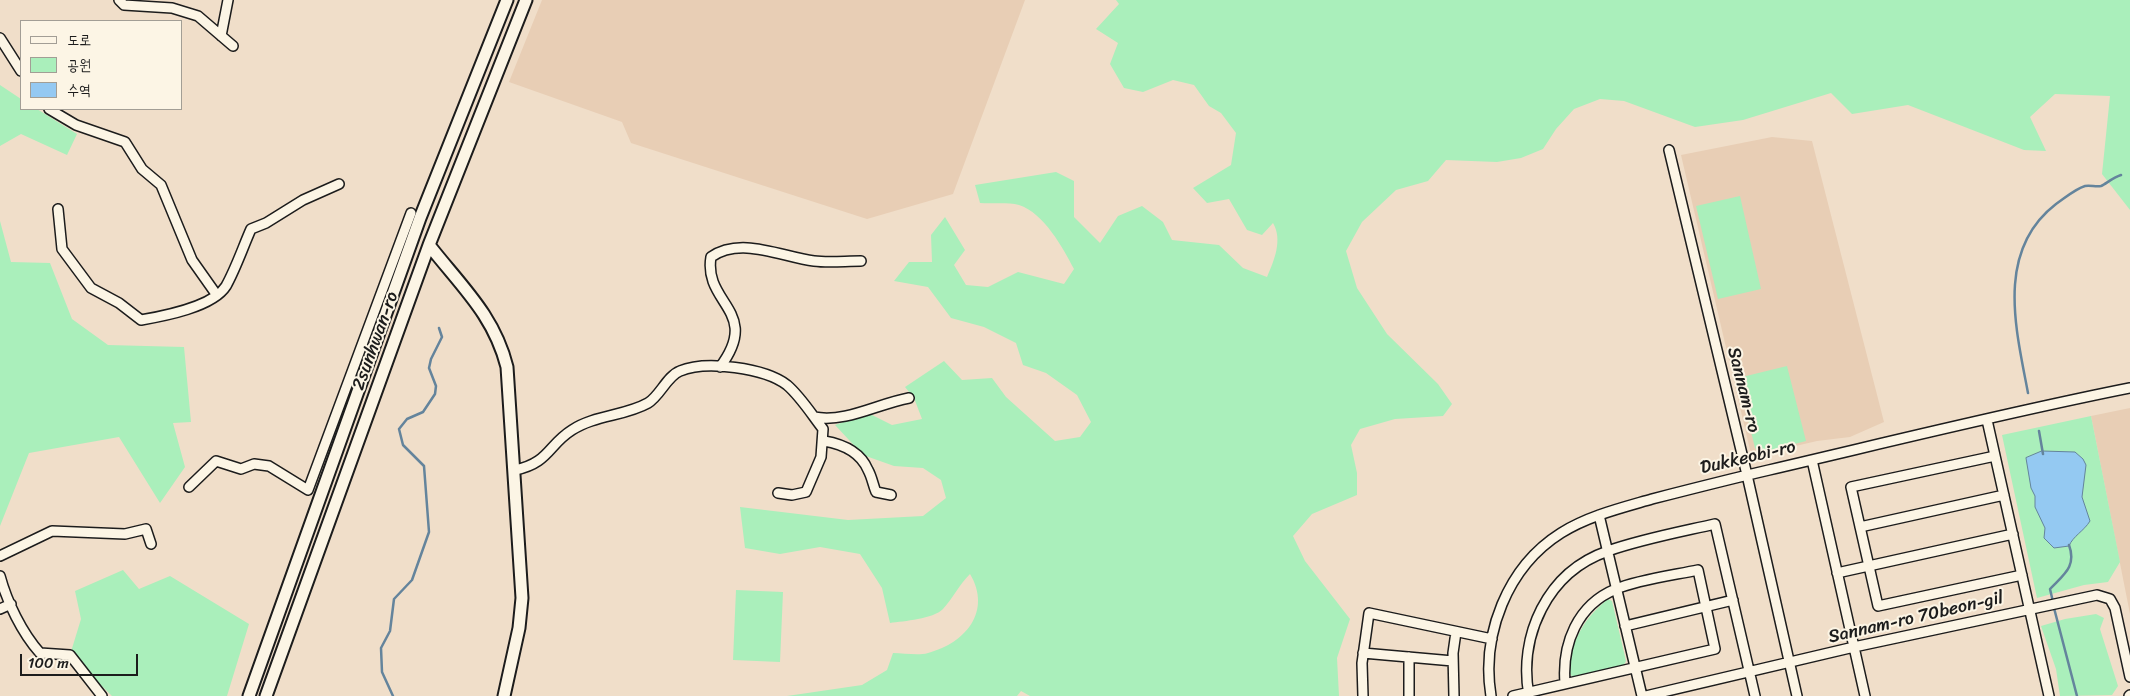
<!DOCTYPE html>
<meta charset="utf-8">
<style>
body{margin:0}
#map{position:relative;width:2130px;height:696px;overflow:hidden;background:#f0dec9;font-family:Sriracha,"Poor Story",sans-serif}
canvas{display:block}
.legend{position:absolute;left:20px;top:20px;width:162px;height:90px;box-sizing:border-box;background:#fcf5e5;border:1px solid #a29e95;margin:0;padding:6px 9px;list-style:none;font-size:15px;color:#1c1c1c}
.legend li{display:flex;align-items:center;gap:10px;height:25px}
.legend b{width:25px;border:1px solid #a29e95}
.scale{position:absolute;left:20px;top:654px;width:118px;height:22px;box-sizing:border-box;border:2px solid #1c1c1c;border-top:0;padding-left:6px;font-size:15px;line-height:18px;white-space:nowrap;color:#1c1c1c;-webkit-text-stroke:4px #fcf5e5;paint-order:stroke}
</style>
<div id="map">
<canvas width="2130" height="696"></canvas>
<ul class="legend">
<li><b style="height:6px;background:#fcf5e5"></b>도로</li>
<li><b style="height:14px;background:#aaefbb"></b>공원</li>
<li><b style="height:14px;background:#94c9f2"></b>수역</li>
</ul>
<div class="scale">100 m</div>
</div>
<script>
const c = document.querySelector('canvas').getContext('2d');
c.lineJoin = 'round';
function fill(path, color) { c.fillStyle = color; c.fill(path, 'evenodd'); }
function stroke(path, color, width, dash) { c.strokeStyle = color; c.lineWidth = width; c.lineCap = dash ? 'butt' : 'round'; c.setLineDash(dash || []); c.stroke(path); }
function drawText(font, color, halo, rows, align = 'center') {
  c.font = font + ' Sriracha,sans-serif'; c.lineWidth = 4; c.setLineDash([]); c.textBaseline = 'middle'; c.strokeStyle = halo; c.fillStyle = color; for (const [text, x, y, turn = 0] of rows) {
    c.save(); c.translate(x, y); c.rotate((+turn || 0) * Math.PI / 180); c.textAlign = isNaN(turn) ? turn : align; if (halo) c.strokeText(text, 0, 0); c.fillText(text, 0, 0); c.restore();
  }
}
fill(new Path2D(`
 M542 0H1025L953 194 867 219 631 143 622 122 509 82Z
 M1772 137 1812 141 1884 422 1850 437 1817 441 1757 455 1750 450 1681 155Z
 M2130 408V614L2091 416Z`), '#e8ceb5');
fill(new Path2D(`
 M1116 0H2130V210L2102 174 2110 96 2055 94 2030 117 2046 151 2024 150 1908 105 1852 114 1831 93 1743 120 1695 127 1624 101 1600 99 1574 109 1556 129 1543 149 1521 158 1497 162 1446 160 1428 181 1396 190 1362 222 1346 251 1357 288 1387 334 1438 384 1452 404 1443 416 1395 419 1360 429 1351 445 1357 473V495L1312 514 1293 536 1305 561 1350 619 1337 658 1339 696H1030L1021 691 1017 696H744H787L862 685 887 670 893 653C904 653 918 656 928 653 966 643 992 611 970 574 959 585 953 598 943 609 933 619 904 621 890 623L882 588 860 554 820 547 780 554 745 548 740 507 848 520 923 516 946 498 941 480 923 468 894 466 863 455 835 425 868 413 892 425 922 419 914 398 905 387 944 361 962 380 992 378 1006 397 1055 441 1080 437 1091 422 1077 395 1046 373 1023 365 1016 343 984 327 951 318 928 287 894 281 909 262H932L931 235 945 217 965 250 954 265 966 285 988 287 1018 272 1064 284 1074 269C1063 248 1044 213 1019 205 1008 202 992 204 980 203L975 185 1056 172 1074 181V217L1100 243 1118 216 1142 206 1163 222 1172 240 1219 245 1243 268 1267 277C1274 261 1283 240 1273 223L1262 235 1247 230 1229 199 1207 203 1193 188 1231 165 1236 133 1221 113 1209 106 1194 85 1173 80 1143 92 1124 88 1110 64 1118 43 1096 29 1119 4Z
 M0 85 21 99V109H37L77 134 67 155 21 134 0 146Z
 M1740 196 1761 289 1718 299 1696 206Z
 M0 221 11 262 50 263 72 319 108 345 184 347 191 422 173 423 185 467 160 503 119 437 29 453 0 526Z
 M1787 366 1806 441 1760 453 1755 448 1738 378Z
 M2091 416 2120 562 2108 582 2084 585 2037 598 2002 435Z
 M123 570 139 589 170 576 249 624 227 696H112L70 655 81 619 75 591Z
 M736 590 783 592 780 662 733 660Z
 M1608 599 1612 601 1626 661 1623 667 1573 678 1567 669C1573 639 1584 618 1608 599Z
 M2096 614 2104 618 2100 629 2118 686 2112 695 2060 696 2056 669 2041 626 2065 619Z`), '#aaefbb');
const water = new Path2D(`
 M2042 451 2075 452 2083 459 2086 465 2082 497 2090 521C2084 531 2073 536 2069 546L2054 548 2044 538 2045 528 2035 507V496L2031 488 2026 458Z`);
fill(water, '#94c9f2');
stroke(water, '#64849c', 1);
stroke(new Path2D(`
 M2028 393C2016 329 1995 251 2056 204 2065 198 2075 189 2085 186 2090 185 2096 187 2101 186 2106 184 2112 178 2121 175
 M2039 431 2043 454
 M2053 602 2050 589C2063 575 2077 567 2069 545
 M2054 608 2077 696
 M393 696 382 672 381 648 390 631 394 599 412 580 429 532 424 466 403 445 399 429 407 419 423 412 435 394 436 386 429 368 431 359 442 337 439 328`), '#64849c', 2.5);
const minor = new Path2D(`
 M119 0 124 5 172 8 198 16 233 46
 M221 36 228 0
 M0 38 21 71
 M49 109 76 125 125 142 142 169 161 185 192 260 216 294
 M1669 150 1747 475 1797 696
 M58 209 62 249 91 288 119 303 141 320C164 316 213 307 226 286 236 268 243 247 251 229L266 223 303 200 339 184
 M720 367C762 311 703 304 711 257 741 236 782 257 814 261 829 263 845 261 861 261
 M814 417C846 423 877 404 909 398
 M1987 420 2049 696
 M824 441C842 444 860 451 868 470 872 477 873 485 876 492L891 495
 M1995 456 1851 487 1878 606 2022 575
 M1812 460 1865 696
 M515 470C549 463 548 445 572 430 595 415 625 416 648 403 660 396 667 376 680 371 706 360 765 368 787 385 801 397 812 415 823 429L821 457 806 492 792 495 778 493
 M189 487 216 461 241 469 254 464 269 466 308 490 411 213
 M1599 515 1642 696
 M1860 527 2004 495
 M0 556 52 531 125 534 146 529 151 544
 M1837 573 2013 534
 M0 576C7 602 22 633 40 653L70 655 102 696
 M0 609 11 604
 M1625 626 1733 600
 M1363 653 1453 661
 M1409 657V696
 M1363 696 1362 663 1369 613 1492 639
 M1454 696 1453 653 1456 632
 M1491 696C1481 635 1507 567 1561 533 1588 516 1621 508 1652 499 1691 489 1730 479 1769 470 1889 442 2009 412 2130 388
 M1513 696 1715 649 1698 570C1674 575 1637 580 1616 589 1577 605 1562 644 1565 683
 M1529 696C1518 636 1547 572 1608 551 1642 539 1680 532 1715 524L1755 696
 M1646 696 1854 647 2097 595 2110 599 2115 608 2130 677
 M2129 696 2130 695`);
const tertiary = new Path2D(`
 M429 245C461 286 494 315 507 367L522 598 519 628 504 696
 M249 696 420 218 507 0
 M266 696 429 245 526 0`);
stroke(minor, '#1c1c1c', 12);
stroke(tertiary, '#1c1c1c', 15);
stroke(minor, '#fcf5e5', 9);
stroke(tertiary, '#fcf5e5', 11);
drawText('18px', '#1c1c1c', '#fcf5e5', [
 ["2sunhwan-ro",376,341,-70],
 ["Sannam-ro",1743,390,76],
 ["Dukkeobi-ro",1748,458,-13],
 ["Sannam-ro 70beon-gil",1916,618,-13]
]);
</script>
